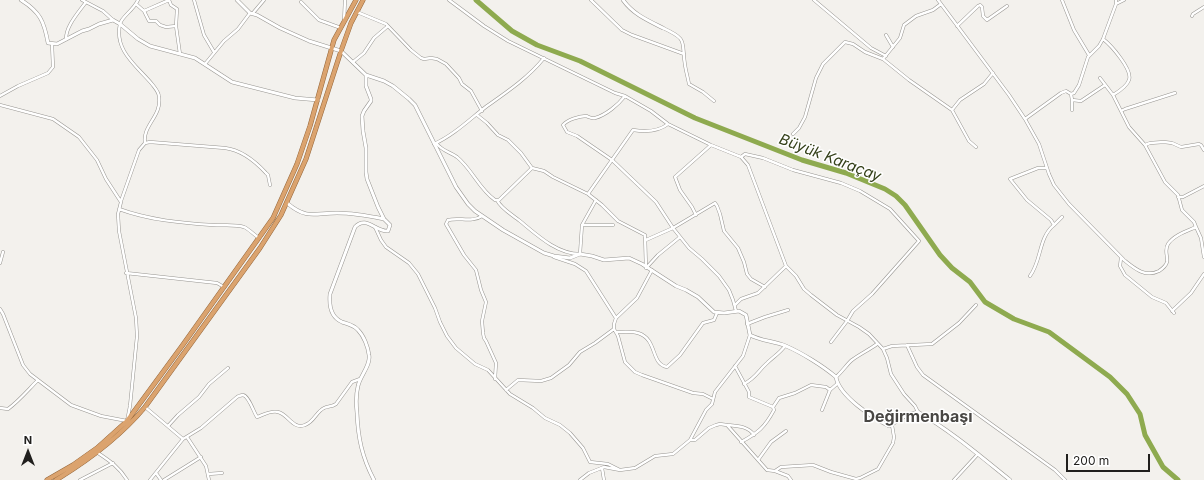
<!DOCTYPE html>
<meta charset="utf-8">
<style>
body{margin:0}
#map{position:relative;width:1204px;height:480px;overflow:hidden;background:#f3f1ed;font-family:Inter,sans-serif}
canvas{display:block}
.north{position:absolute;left:8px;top:432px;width:40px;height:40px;-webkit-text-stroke:3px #fff;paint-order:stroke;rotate:0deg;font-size:11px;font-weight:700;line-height:16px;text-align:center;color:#201f1d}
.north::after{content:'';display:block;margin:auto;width:14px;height:18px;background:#201f1d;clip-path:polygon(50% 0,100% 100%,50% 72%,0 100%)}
.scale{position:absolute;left:1066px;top:454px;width:84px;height:18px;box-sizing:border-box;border:2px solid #201f1d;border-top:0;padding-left:5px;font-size:12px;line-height:14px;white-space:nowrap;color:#201f1d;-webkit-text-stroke:3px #fff;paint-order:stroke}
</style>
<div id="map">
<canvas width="1204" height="480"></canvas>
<div class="north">N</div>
<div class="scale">200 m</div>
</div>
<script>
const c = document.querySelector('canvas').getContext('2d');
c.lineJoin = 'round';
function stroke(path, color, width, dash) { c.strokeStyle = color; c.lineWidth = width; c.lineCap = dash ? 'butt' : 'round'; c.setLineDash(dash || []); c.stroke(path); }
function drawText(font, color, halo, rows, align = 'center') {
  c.font = font + ' Inter,sans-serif'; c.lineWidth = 3; c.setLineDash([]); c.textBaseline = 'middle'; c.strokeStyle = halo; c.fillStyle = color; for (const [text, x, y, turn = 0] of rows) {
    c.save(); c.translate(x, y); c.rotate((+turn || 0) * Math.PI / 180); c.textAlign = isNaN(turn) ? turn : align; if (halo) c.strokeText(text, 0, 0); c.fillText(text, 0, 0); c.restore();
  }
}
stroke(new Path2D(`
 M476 0 512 31 537 45 580 61 695 118 802 160 846 173 885 189 896 196 905 205 940 255 952 268 970 282 985 302 1014 319 1049 332 1110 377 1127 394 1140 414 1145 435 1163 467 1178 480`), '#8eaa4f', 5);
const minor = new Path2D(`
 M82 0 103 11 113 20
 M138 0C133 11 122 16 120 24 114 51 137 66 152 84 155 88 159 92 159 97 162 116 142 126 145 143
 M169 0 171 5 177 9 176 26 180 54
 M194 0 204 35 214 52
 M449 0 484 26 508 41 615 93 625 96 651 111 668 124 711 145 741 157 748 165 754 181 786 266 796 276 804 289 811 295 837 315 859 327 869 334 883 349 887 358 891 374 904 394 915 406 918 412
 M591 0 622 30 632 35 684 54
 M814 0 871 48 886 56
 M938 0 1009 95 1025 119 1039 144 1049 174 1054 185 1069 204 1124 260C1134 268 1145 278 1159 271 1162 269 1166 266 1167 262 1168 256 1164 250 1168 244 1174 235 1187 231 1196 227
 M1062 0 1074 30 1089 55
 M301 2 319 20 341 28
 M136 4 144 11 149 21H156L160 25 166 27 176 26
 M1116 4 1124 0
 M144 11 169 0
 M357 12 386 24 411 50 421 58 424 59 431 58 437 59 446 64 459 78 462 84 471 91 482 111
 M253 13 264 0
 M1192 16 1193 14 1204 7
 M344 21 345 0
 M957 26 978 6 980 5 982 7 983 16 987 20 1007 6
 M663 28C689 40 681 41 685 65 686 72 688 78 689 84L703 92 714 101
 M886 35 893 47
 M66 39C66 26 78 13 86 2
 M1103 39C1111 45 1133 70 1129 80 1127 86 1118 92 1113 95L1129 127 1145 145 1165 182 1178 195 1182 210 1194 222 1196 227 1201 238 1204 257
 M883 59 909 80 952 110 969 141 976 147
 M353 62 364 53 374 38 388 26
 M205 64 224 41 238 29 250 13
 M1100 78 1113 95
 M1071 94 1072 100 1081 101 1105 85
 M0 96 18 86 48 73 53 67 52 44
 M625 96C618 105 606 115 595 118 592 119 589 117 586 116 579 116 567 120 563 125L567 132 577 136 612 160 656 202 673 228 689 248 702 259 719 276 729 290 733 300 736 311
 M1072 100V110
 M0 105 53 119 79 137 97 160 106 179 121 202 118 214 119 231 136 318 137 336 130 406 127 421 101 416 71 405 30 374 23 365 3 314 0 309
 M952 110 960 100 984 84 993 73
 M1121 111 1125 109 1175 93
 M477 115 487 123 498 135 508 140 521 153 532 168 544 171 553 177 588 194 602 205 618 221 645 235 646 268
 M1025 119 1061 93 1066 91 1071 94 1074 93 1079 85 1088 57 1099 46 1103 39 1116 4V0
 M793 134 799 128 805 117 816 78 823 64 845 42 853 44 865 52 883 59 900 38 904 25 916 16 933 10 941 4
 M436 143C442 151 450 152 457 157 472 169 479 189 495 200H499L532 168
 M434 144C454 135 470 119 487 106 507 92 529 77 544 58
 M1145 145 1150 143 1164 142 1172 143 1181 147 1199 144 1201 145 1204 150
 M741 157 745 154 763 158 793 170 841 183 860 191 890 209 919 241 872 294 853 311 847 321 831 342
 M588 194 633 130C646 132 658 132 668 124
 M1178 197H1183L1204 186
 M497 200C501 209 513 215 520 221 537 235 557 254 580 254L582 225 596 200
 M121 201 139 150 145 143 150 142 225 148C241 150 255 161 266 173L268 175 270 185
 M119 209C149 220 181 223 213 225 223 226 235 224 244 227 249 229 254 235 259 238
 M696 215 692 207 680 190 675 177 711 145
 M482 216C472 223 459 217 448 220L446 224 464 255 476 270 481 290 486 302 482 321 483 333 484 338 486 341 496 363 495 379
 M582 225H613
 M1054 225 1062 217
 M375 227 381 240 386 247 409 263 418 274 435 308 440 322 447 336 456 348 475 364 488 370 510 394 533 408 545 418 560 425 570 433 583 448 590 462 608 464 620 470
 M646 240 673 228 715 203 717 206 720 214 724 231 738 248 744 262 747 274 751 279 765 287
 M554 257 575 264 586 271 616 318
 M1121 258 1120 266 1125 275 1152 297 1166 303 1174 313
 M0 263 3 252
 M647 267 658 255 680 237
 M652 270 637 298 616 318 614 324V329L618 336 625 362 635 372 642 375 693 393 703 394 713 399
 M126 273 217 283 224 287
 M1030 276C1042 260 1038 238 1054 225L1051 220 1027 200 1010 179 1038 168H1047
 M735 305 741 299 758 293 786 266
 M1172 311 1191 293 1204 274
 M747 324 765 317 788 310
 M616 332C623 332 631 331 638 333 658 339 650 364 667 367L680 355 703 323 714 320 717 313
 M750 335 743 356 715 392 712 404 706 410 690 440H695L709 428 716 425 720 424 727 425 767 470 775 471 781 467 813 465 831 472 856 479 860 478 878 469 893 443 894 437 892 425
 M907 345 917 367 923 375 1055 470 1065 480
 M883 349 892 346 932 344 959 323 976 305
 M735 366 749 392V397L773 407 779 398 795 393 811 385 826 387 830 390 837 384
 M836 377C841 373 848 363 852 360 860 354 869 350 877 344
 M744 384C757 377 757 372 767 363 773 357 780 353 785 346
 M506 390 518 380 541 381 551 378 569 365 580 352 595 343 614 329
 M145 407 183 439
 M0 408 8 409C19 401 28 390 38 380
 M822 410 830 390
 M727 425C737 426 748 426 754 435
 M168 426 178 415 199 397 209 384 228 368
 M187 437 206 466 209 480
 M741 442C758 433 765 427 774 410L773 407
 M98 453C110 461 119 467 127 480
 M758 460 771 442 786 431
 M602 468 604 480
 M775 471 788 476 791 480
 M156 473 161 480
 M208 474 222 473
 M80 480 113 463
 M150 480 183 439 201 428 237 397C238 396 243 395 243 395 249 396 254 413 257 417 263 415 271 410 278 412 288 414 293 430 305 425 314 422 316 412 324 408 328 406 332 407 336 404L352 382 360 379
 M164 480 201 457
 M580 480 589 473 604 467 620 470 635 468 655 456 673 454 690 440
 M954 480 978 454`);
const tertiary = new Path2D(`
 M21 0C40 12 44 21 48 43L57 44 82 31 89 29 99 24 113 20 120 24 138 39 150 46 195 58 232 82 295 98 318 100
 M237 0 250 13 257 15 280 28 309 41 341 51 366 75 384 81 393 86 409 99 415 105 456 187 468 204 475 211 503 230 544 253 554 256 570 258 580 254 592 256 604 260 629 258 642 264 676 286 686 290 698 297 714 312 724 313 739 311 746 315 750 335C761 341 774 341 786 346 802 353 823 366 836 377 839 396 873 418 889 426L907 415 918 412C951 431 980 456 1010 480
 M623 0C633 14 647 20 663 28
 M366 75V86L371 99V101L364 111 362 116 363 131 366 148V172L367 179 378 207 384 219 390 225 388 231C376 232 366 215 355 227L330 294C329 305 330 317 342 322 348 324 354 325 358 330 364 336 368 347 369 355 371 365 360 376 358 386 356 394 356 404 357 413 358 438 362 457 374 480
 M287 203C307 220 315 213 337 213 354 213 369 216 384 219`);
const trunk = new Path2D(`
 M47 480 73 465 97 448 127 421 182 346 273 218 297 164 310 126 334 40 356 0
 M56 480C89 460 120 437 145 407L260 248 281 215 306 159 341 51 351 23 363 0`);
stroke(minor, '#979591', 3.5);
stroke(tertiary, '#979591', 4);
stroke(trunk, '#94663a', 5);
stroke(minor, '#fff', 2.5);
stroke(tertiary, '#fff', 3);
stroke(trunk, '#dba36e', 4);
drawText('italic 15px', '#35411a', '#fff', [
 ["Büyük Karaçay",830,158,21]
]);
drawText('bold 16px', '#494744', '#fff', [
 ["Değirmenbaşı",918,417]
]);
</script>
